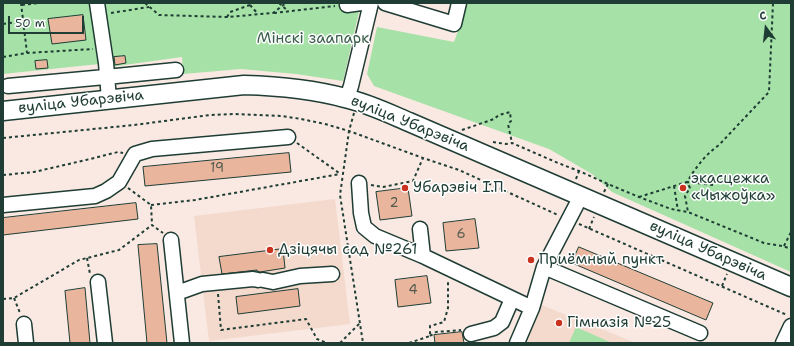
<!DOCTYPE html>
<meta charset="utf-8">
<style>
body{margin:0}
#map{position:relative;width:794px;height:346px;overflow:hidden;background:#f9e9e2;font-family:"Shantell Sans",sans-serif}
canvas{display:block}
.frame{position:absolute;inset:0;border:4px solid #1f3d34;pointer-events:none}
.north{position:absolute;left:746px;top:8px;width:40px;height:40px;-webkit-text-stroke:3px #fff;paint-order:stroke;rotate:345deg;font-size:11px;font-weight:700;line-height:16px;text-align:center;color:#1f3d34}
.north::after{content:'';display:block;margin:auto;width:14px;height:18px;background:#1f3d34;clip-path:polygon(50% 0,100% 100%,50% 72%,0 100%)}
.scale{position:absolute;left:8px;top:16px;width:76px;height:18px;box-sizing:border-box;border:2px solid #1f3d34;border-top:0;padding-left:5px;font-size:12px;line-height:14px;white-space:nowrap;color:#1f3d34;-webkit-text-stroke:3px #fff;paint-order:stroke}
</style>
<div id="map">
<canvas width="794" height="346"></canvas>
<div class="frame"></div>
<div class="north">С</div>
<div class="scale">50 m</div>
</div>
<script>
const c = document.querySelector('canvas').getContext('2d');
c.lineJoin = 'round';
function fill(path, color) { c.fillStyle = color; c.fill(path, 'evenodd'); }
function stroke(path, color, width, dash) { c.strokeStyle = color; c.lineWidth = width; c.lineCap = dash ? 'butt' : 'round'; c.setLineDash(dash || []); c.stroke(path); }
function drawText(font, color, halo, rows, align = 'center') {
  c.font = font + ' "Shantell Sans",sans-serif'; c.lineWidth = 3; c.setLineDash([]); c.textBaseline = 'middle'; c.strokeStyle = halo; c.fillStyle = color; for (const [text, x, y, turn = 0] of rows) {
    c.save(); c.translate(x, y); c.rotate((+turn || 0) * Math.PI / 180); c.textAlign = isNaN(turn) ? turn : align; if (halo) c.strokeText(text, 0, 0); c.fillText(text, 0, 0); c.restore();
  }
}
fill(new Path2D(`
 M335 199 350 324 209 341 194 216Z
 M539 304 636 343H522Z`), '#f4d9cd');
fill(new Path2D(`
 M3 3H361L343 81 296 74 241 69 183 74 182 57 110 67 109 63 3 74Z
 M468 3H791V272L612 192 592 174 549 149 374 86 367 74 377 27 454 42Z
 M576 327 612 343H569Z`), '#a6e1a7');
const building = new Path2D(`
 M83 15 86 40 52 44 48 19Z
 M125 56 126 63 115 65 114 57Z
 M47 60 48 68 36 69 35 61Z
 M289 153 291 172 145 186 143 167Z
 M408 188 412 216 380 220 376 192Z
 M136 203 138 219 3 235V218Z
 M475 219 479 248 446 251 443 223Z
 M157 244 167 343H147L138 245Z
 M579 247 713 303 706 320 572 263Z
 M283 249 285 268 260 272 257 271V270L222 274 219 257Z
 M427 276 431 303 398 307 395 280Z
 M85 288 90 343H70L65 291Z
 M298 289 300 306 238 314 236 297Z
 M462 332 464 343H435L434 335Z`);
fill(building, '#eab59d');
stroke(building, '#1f3d34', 1);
const minor = new Path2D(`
 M97 3 106 63 109 99
 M385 3 454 24 459 3
 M347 5 361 3 370 5
 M8 86 116 76 176 70
 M347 98 351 86 371 3
 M359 183 361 213 364 227 375 236 423 256 532 308
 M3 205 95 196 106 191 119 182 135 154 152 149 288 137
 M420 229 423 256
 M171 240 182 343
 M544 267 700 333
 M263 280 273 282 300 276 332 274
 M98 282 105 343
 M177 293 202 284 253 279 258 280
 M24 324 26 343
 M471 334 494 328 502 322 512 299
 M517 343 532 308 544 267 581 196
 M783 343 791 326`);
const major = new Path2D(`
 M3 111 244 85C278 86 312 89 345 98 367 103 388 113 409 122L791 287`);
stroke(minor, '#1f3d34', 17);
stroke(major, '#1f3d34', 21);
stroke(new Path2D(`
 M21 3 27 53
 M145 3 159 15 227 17 273 13 286 3
 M279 3 288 11
 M22 5 38 3
 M250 5 258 14
 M111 13 149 7
 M274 13 335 6
 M227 17 230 12 250 5 253 3
 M3 24 23 21
 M3 57 27 53 93 49
 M354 113 349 131 340 195 363 343
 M462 130 494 119 499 115 510 112 511 121 508 124 512 143
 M3 138 134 125 210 115 235 114 282 116 301 119 325 124 349 131 423 158 459 170 558 215
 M493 142 506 144 512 143 558 163 579 171 608 184 639 197 671 209 688 212 764 243C773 245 782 245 791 249
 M297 143 339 173
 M3 175 34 172 86 160 118 152 123 153
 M576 179 579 171
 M371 185 383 187 413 181 423 158
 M713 185 687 182C696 167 705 155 719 145L769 92 773 3
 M674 186 678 211
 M128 188 151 205 152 224
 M604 192 608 184
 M639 197 687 182 690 188 685 196 688 212
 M151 205 195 200 340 174
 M579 224 787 315
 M589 229 594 217
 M784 246 791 232
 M87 258 90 274
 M722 286 727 274
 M218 294 221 330 306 319 317 339 327 343
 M14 298 20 313
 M3 299 14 298 79 260 119 250 152 225 163 233
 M430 336 436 332 461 330
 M340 343 360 323
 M409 343 430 336V326L444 322 448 308V280`), '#1f3d34', 2, [3, 3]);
stroke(minor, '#fff', 14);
stroke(major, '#fff', 18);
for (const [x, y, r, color] of [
 [405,188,4,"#c8321e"],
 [683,188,4,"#c8321e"],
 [270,250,4,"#c8321e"],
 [531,260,4,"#c8321e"],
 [559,323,4,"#c8321e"]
]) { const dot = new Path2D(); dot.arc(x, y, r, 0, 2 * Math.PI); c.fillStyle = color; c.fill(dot); stroke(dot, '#fff', 1.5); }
drawText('13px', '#525b4e', null, [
 ["19",217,169],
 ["2",394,204],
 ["6",461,235],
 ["4",413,291]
]);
drawText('15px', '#3a5e4b', '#fff', [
 ["Мінскі заапарк",313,39]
]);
drawText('15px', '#1f3d34', '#fff', [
 ["вуліца Убарэвіча",81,102,-6],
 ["вуліца Убарэвіча",410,124,22],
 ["вуліца Убарэвіча",708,251,24]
]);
drawText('15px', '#1f3d34', '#fff', [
 ["экасцежка",691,179],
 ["«Чыжоўка»",691,196],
 ["Убарэвіч І.П.",413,188],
 ["Дзіцячы сад №261",278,250],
 ["Приёмный пункт",539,260],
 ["Гімназія №25",567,323]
], 'left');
</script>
